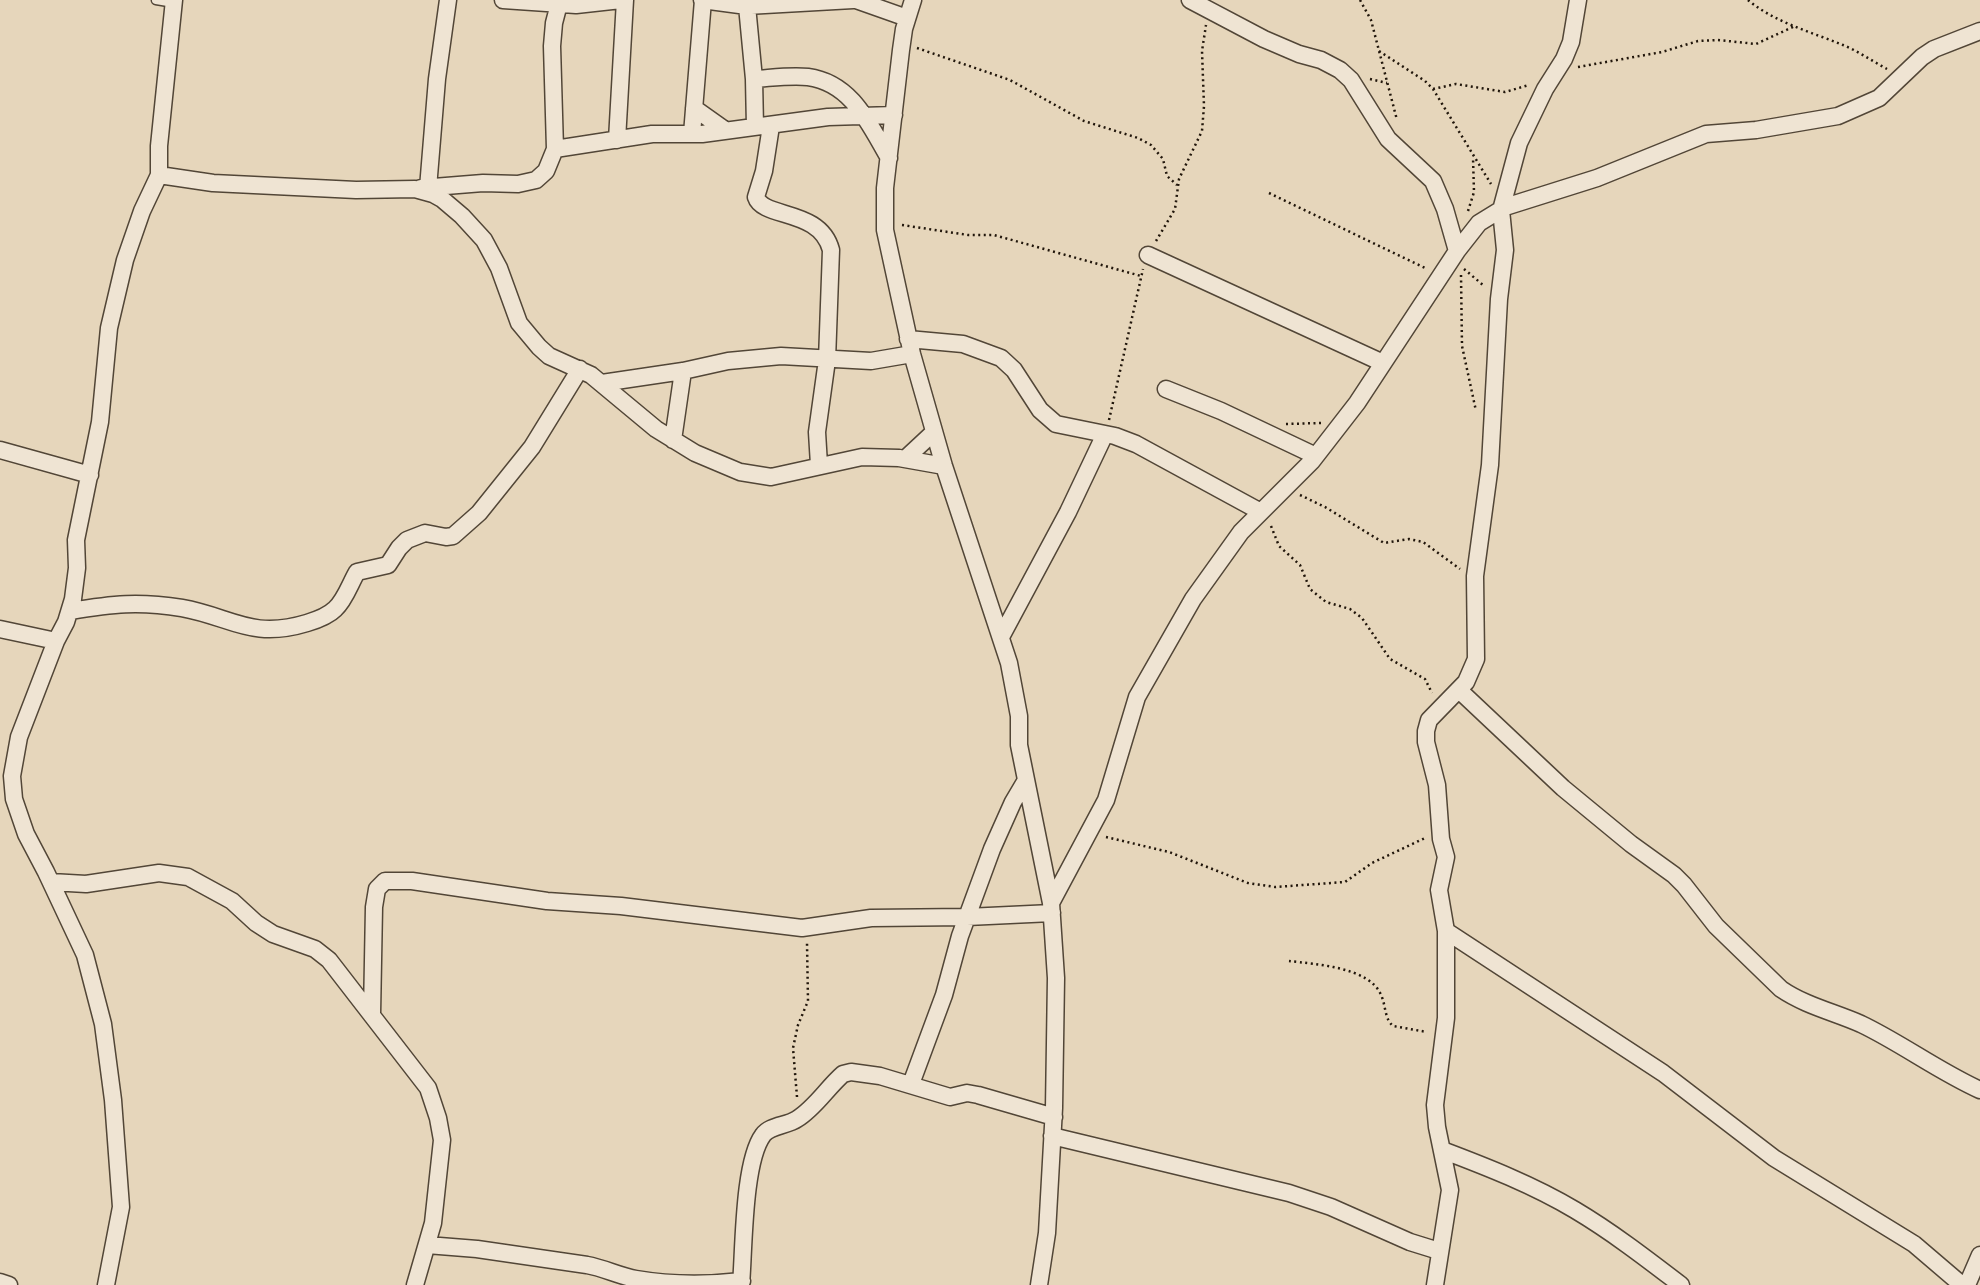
<!DOCTYPE html>
<style>
body{margin:0}
canvas{display:block;background:#e6d6bb}
</style>
<canvas width="1980" height="1285"></canvas>
<script>
const c = document.querySelector('canvas').getContext('2d');
c.lineJoin = 'round';
function stroke(path, color, width, dash) { c.strokeStyle = color; c.lineWidth = width; c.lineCap = dash ? 'butt' : 'round'; c.setLineDash(dash || []); c.stroke(path); }
const service = new Path2D(`
 M156 0 174 3`);
const minor = new Path2D(`
 M503 0 576 5 621 0
 M702 0 747 6 853 0
 M856 0 907 18
 M913 0 904 29 901 50 885 188V230L912 354 944 466 1009 663 1019 716V745L1051 903 1056 978 1054 1108 1047 1233 1039 1285
 M1190 0 1264 39 1299 54 1321 60 1340 70 1351 80 1388 139 1433 181 1445 209 1457 251
 M747 6 754 79 755 127
 M754 79C771 78 791 75 808 77 852 83 869 124 889 158
 M694 108 725 130
 M771 126 764 171 756 197C763 219 820 208 831 250L827 360 817 432 819 465
 M692 134 703 0
 M617 140 625 0
 M555 149 652 134H702L828 117 894 115
 M159 175 213 183 356 190 415 189 433 194 442 199 462 216 484 240 499 268 519 323 539 347 549 356 591 375 656 429 695 453 740 472 771 477 862 457 899 458 944 466
 M421 188 483 183 518 184 536 180 546 171 555 149 552 46 554 23 560 0
 M428 188 437 79 448 0
 M1148 255 1383 363
 M908 339 963 344 1001 358 1014 370 1040 410 1056 424 1115 436 1136 444 1261 512
 M602 383 683 371 728 361 781 356 871 361 912 354
 M1166 389 1221 411 1316 456
 M673 440 683 371
 M0 450 90 475
 M905 459 934 432
 M70 611C113 604 138 601 182 608 232 617 251 640 307 623 317 620 328 616 335 609 345 600 350 584 357 572L388 565 399 548 407 540 425 533 446 537 453 536 479 513 532 447 580 369
 M0 629 56 641
 M1001 637 1068 512 1105 434
 M1460 691 1563 788 1631 844 1674 875 1684 885 1716 926 1781 989C1806 1006 1834 1012 1861 1024 1901 1043 1938 1071 1980 1090
 M51 882 86 884 159 873 188 877 232 901 256 923 273 934 315 949 329 960 428 1088 438 1118 442 1140 433 1223 415 1285
 M1051 903 1106 800 1137 697 1193 599 1241 532 1312 461 1357 403 1457 251 1479 223 1505 207 1597 178 1706 134 1756 130 1838 116 1879 98 1922 57 1934 49 1980 31
 M1446 931 1663 1073 1774 1158 1914 1244 1962 1285
 M372 1014 374 907 377 889 385 881H412L547 901 621 906 802 928 871 918 967 917 1052 913
 M911 1084 944 995 960 936 992 849 1013 802 1026 780
 M1052 1136 1289 1193 1331 1207 1410 1242 1439 1251
 M1442 1150C1487 1167 1533 1185 1575 1210 1612 1232 1647 1259 1681 1285
 M427 1245 477 1249 587 1265C604 1268 619 1276 636 1279 671 1285 706 1285 742 1281
 M0 1282 9 1285
 M106 1285 121 1207 113 1100 103 1024 85 955 46 872 26 834 14 799 12 776 19 737 56 641 66 622 73 599 77 568 76 540 100 422 109 328 125 260 142 211 159 175V146L174 0
 M741 1285C744 1250 743 1162 763 1135 770 1125 787 1126 797 1119 815 1108 827 1088 843 1074L851 1072 880 1076 950 1097 967 1093 978 1095 1054 1117
 M1435 1285 1450 1190 1437 1127 1435 1105 1446 1018V931L1439 890 1446 857 1441 839 1437 785 1426 742V731L1429 720 1466 682 1476 659 1475 576 1490 465 1499 299 1505 250 1501 210 1519 143 1545 89 1564 59 1571 42 1578 0
 M1967 1285 1980 1255`);
stroke(service, '#524637', 11);
stroke(minor, '#524637', 19);
stroke(new Path2D(`
 M1360 0 1371 20 1397 120
 M1748 0C1774 22 1811 32 1843 45 1858 51 1872 61 1887 69
 M917 48 1010 80 1084 121 1138 138 1151 145 1163 159 1167 176 1177 185
 M1379 51 1425 81 1433 89 1491 184
 M1578 67 1662 52 1698 41 1718 40 1756 44 1795 26
 M1370 79 1387 83
 M1433 89 1456 84 1505 92 1529 85
 M1269 193 1425 268
 M1468 211 1474 192 1473 157
 M902 225 968 235H994L1141 276
 M1156 241 1175 209 1179 179 1202 131 1204 106 1202 51 1206 25
 M1464 269 1483 285
 M1461 275 1462 346 1476 411
 M1109 420 1143 269
 M1286 424 1321 423
 M1300 495 1325 507 1384 543 1409 539 1423 542 1460 569
 M1271 526 1279 546 1300 565 1310 589 1326 602 1350 609 1362 618 1390 659 1425 679 1432 693
 M1106 837 1169 852 1248 883 1275 887 1345 882 1372 863 1425 838
 M1289 961C1314 964 1370 967 1381 995 1386 1005 1384 1018 1393 1026L1427 1032
 M797 1097 793 1048 798 1025 808 1001 807 943`), '#21160b', 2.5, [2, 3.5]);
stroke(service, '#efe4d3', 8);
stroke(minor, '#efe4d3', 16);
</script>
